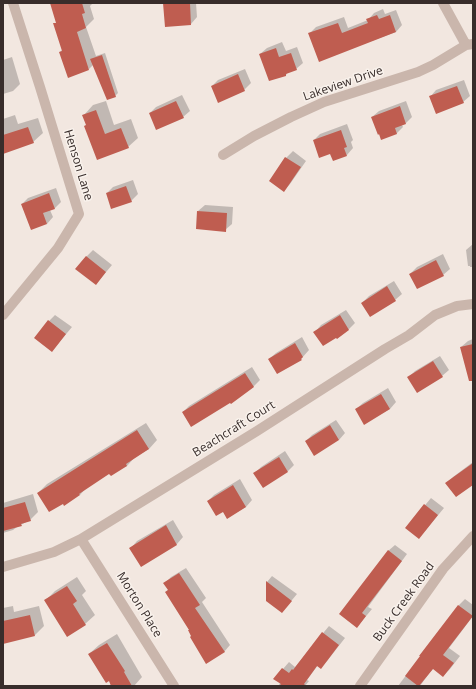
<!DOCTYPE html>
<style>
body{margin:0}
#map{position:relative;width:476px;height:689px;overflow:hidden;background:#f2e7e0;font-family:"Open Sans",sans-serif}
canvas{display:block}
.frame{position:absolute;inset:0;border:4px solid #382d2b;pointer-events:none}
</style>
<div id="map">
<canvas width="476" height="689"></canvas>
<div class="frame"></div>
</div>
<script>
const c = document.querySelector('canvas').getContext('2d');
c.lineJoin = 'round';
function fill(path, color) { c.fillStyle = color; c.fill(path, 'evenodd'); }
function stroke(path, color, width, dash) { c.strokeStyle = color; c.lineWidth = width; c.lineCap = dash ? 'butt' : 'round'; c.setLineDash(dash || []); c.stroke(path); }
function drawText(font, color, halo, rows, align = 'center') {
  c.font = font + ' "Open Sans",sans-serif'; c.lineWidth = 3; c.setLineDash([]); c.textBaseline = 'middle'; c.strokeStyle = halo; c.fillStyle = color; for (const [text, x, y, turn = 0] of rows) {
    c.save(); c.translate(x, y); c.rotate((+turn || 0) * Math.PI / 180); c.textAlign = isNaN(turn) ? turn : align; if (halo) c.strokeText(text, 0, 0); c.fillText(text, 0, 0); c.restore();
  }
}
fill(new Path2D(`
 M51 3H93L90 6 94 19 86 27 96 56 105 53 118 93 115 96 94 64 89 69 60 52 63 49 55 24 57 22Z
 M164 3H196L197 17 191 24Z
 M383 9 385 14 396 10 402 25 396 32 320 60 310 33 316 27 344 17 348 28 368 20 374 13Z
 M282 42 286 51 297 47 303 63 296 69 288 72 286 75 260 54 267 48Z
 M12 57 20 84 13 91 3 94V60Z
 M245 69 251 83 244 90 212 86 218 80Z
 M464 80 470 96 463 102 430 97 436 90Z
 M182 95 190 111 183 117 150 113 156 107Z
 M106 101 114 125 131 119 138 138 128 147 87 124 84 115 93 105Z
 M406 101 412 117 406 123 402 125 403 127 396 134 380 133 372 117 379 111Z
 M15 115 18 124 38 118 43 133 33 142 3 153V119Z
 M347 124 353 140 351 142 353 148 347 155 331 152 314 140 320 134Z
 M293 151 306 161 290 184 284 191 270 181 286 158Z
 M133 180 138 194 131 201 107 193 113 187Z
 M56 188 61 202 55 208 50 210 53 217 47 224 22 204 28 198Z
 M205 205 233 207 232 224 225 230 198 211Z
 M473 244V267H470V266H468L466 250Z
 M93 250 112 265 96 284 86 257Z
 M443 254 450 269 443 275 410 274 417 267Z
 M394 281 402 294 395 300 362 303 369 296Z
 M346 310 355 323 348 330 315 332 321 325Z
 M55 315 72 327 52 351 49 321Z
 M302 337 309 350 301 359H269L276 353Z
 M473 339V368L461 347 468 341Z
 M440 356 449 370 442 376 409 377 415 371Z
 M252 367 260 380 253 387 183 412 189 406Z
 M388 388 396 402 390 409 365 423 356 409 363 403Z
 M336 420 345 433 339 440 306 441 312 435Z
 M146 423 157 440 149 449 135 457 127 466 110 473 86 488 80 495 38 493 47 484Z
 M285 451 294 465 288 471 263 487 255 473 261 467Z
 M473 462V484L447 483 453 477Z
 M240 479 252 500 246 507 227 518 223 511 208 501 214 495Z
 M33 494 38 512 30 520 17 527 13 530 3 533V503Z
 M431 498 444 508 425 531 406 528Z
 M173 520 183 537 177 544 141 565 131 548 137 541Z
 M395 545 407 554 368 607 372 609 357 627 341 614 388 551Z
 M186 568 206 598 202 602 230 645 224 652 190 630 166 592 169 589 165 583 171 577Z
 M272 576 297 594 282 612 267 582Z
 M77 577 86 591 82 595 95 615 85 624 46 600 55 591Z
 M465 599 473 605V616L449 648 460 656 450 669 443 676 433 668 420 686H398L459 605Z
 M13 606 14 612 39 606 44 626 35 635 3 643V608Z
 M329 626 345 638 327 661 321 667 318 665 307 680 309 681 305 686 279 685 280 683 283 669 289 662 295 667Z
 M117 634 142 677 134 686H113L89 654 99 645Z`), '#0003');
fill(new Path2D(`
 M50 3H82L85 13 82 14 86 28 77 32 89 70 68 78 59 52 62 51 53 23H56Z
 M163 3H190L191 25 165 27Z
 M377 15 379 19 390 15 396 32 319 62 308 33 338 23 342 33 368 23 366 19Z
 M276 48 279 57 291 53 297 70 286 74V76L269 81 259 54Z
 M102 55 116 97 107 100 90 59Z
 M238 74 245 91 218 103 211 86Z
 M457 86 464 103 436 114 429 96Z
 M176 101 184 118 156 130 149 113Z
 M400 106 406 124 395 128 397 134 381 140 379 134 378 135 371 117Z
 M96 110 105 134 121 128 129 148 97 160 84 126 86 125 82 115Z
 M28 127 34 143 3 154V135Z
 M341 130 347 147 344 148 347 156 333 161 330 154 319 158 313 140Z
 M285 157 301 167 284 192 269 181Z
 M126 186 132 202 111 209 106 193Z
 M49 193 55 209 43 213 47 224 31 230 21 204Z
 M197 211 227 213 226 232 196 229Z
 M86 256 106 272 96 285 75 269Z
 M436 260 444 276 417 289 409 274Z
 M387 286 396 301 370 317 361 303Z
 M340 315 349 330 337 339 336 338 323 346 313 332Z
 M48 320 66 334 52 352 34 338Z
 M295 343 303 357 301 359 302 360 277 374 268 359Z
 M473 344V381H469L460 347Z
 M433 361 443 377 417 393 407 377Z
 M245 373 254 387 231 404 230 403 191 427 182 412Z
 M381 394 390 409 364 425 355 409Z
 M330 425 339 440 314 456 305 441Z
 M137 430 149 449 126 464 127 466 111 476 109 474 79 494 80 495 64 506 63 504 49 512 37 493Z
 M279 457 288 472 263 488 253 473Z
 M473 463V485L456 497 445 483Z
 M233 485 246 507 227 519 223 512 216 516 207 501Z
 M25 502 31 521 21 524 22 526 3 531V508Z
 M424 504 438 515 419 539 405 528Z
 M166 525 177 545 141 567 129 548Z
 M388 550 402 561 362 613 366 616 357 628 339 614Z
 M179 573 200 605 195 608 225 652 206 664 190 637 191 636 188 630H189L165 592 168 590 163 583Z
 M266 581 292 601 282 613 266 601Z
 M67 586 77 601 73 604 86 625 67 637 44 600Z
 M458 605 473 616 443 655 454 663 443 677 433 669 419 686H418L405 676 420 656H419Z
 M30 615 35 636 3 644V621Z
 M322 632 339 645 321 669 317 666 304 684 306 686H279L281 684 273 679 282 668 289 673 292 669 293 670Z
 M107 643 125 671 124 672 132 686H111L109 681 106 683 88 654Z`), '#bf5d50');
stroke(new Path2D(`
 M443 3 466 45
 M223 155 254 136 291 117 324 102 418 72 433 65 466 45 473 44
 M3 315 58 248 79 214 40 87 13 3
 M81 539 174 686
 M3 567 54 552 81 539 257 431 385 349 409 335 435 315 457 306 473 304
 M360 686 443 569 473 536`), '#cab6ac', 10);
drawText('12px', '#382d2b', '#f9f2ec', [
 ["Lakeview Drive",343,84,-19],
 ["Henson Lane",78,165,73],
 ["Beachcraft Court",234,429,-32],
 ["Buck Creek Road",404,602,-54],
 ["Morton Place",139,605,58]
]);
</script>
